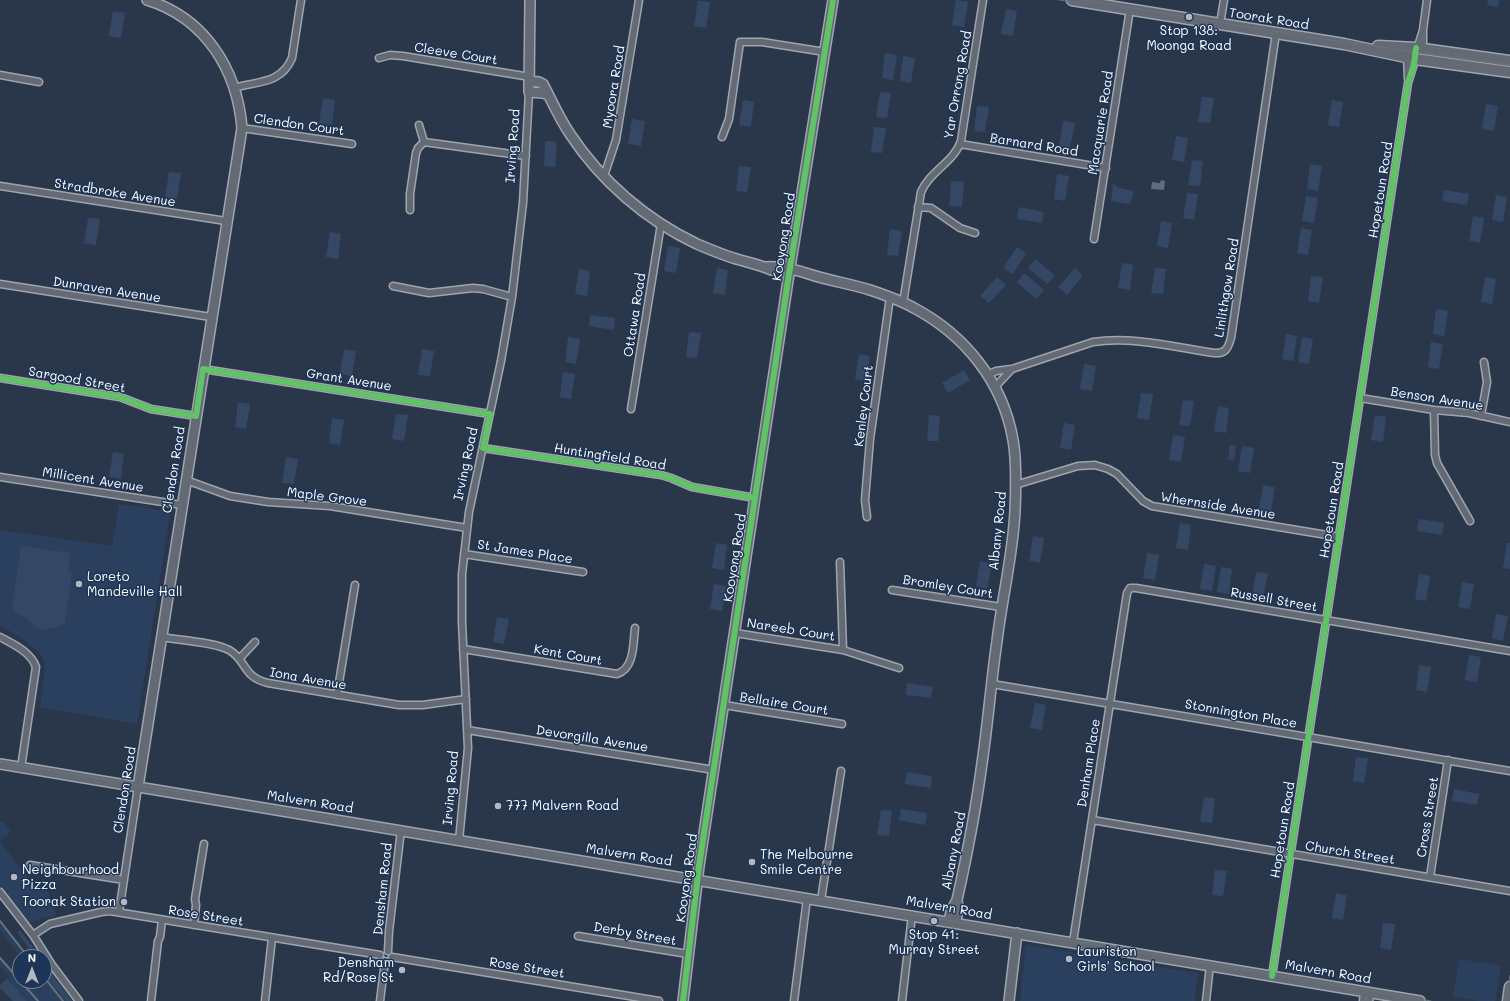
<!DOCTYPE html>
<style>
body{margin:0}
#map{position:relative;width:1510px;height:1001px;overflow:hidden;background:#2a374a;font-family:Mali,sans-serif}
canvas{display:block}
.north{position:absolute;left:12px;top:949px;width:40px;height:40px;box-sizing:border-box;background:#1d3557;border:1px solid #77869a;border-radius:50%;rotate:0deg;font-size:11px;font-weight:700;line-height:16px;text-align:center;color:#fff}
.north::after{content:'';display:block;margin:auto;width:14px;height:18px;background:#b4b9c0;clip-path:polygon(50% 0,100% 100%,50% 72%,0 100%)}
</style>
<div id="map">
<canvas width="1510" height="1001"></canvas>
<div class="north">N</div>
</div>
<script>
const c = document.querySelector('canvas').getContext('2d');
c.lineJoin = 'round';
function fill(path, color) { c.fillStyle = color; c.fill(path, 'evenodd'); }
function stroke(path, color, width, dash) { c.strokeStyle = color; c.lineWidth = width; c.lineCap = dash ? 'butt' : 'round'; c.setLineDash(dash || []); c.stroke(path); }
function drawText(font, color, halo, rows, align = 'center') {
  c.font = font + ' Mali,sans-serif'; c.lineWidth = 3; c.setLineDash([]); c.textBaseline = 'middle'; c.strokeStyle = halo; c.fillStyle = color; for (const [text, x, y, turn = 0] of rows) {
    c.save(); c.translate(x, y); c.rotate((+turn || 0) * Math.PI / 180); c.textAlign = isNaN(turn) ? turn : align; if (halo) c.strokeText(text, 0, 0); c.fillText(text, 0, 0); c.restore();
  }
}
fill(new Path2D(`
 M119 504 168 511 170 514 137 724 40 707 45 671 44 661 41 654 23 639 0 625V530L112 546Z
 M0 822H4L11 832 0 841Z
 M0 841 37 890 45 884 56 915 27 923 0 886Z
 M0 919 30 957H21L0 931Z
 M1026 945 1198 973 1195 1001H1020Z
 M0 956 15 973 20 969V981H44V974L66 1001H27L24 997H22L19 994V991L7 979 9 977 0 966Z
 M1459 959 1501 966 1495 1001H1480L1453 997Z`), '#2a405e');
fill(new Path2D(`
 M956 0 968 2 964 27 952 25Z
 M1488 0H1499L1498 7 1487 5Z
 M698 1 710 2 706 28 694 26Z
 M1006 9 1017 11 1013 36 1001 34Z
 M113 11 125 13 121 38 109 36Z
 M885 53 897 55 893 80 882 78Z
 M903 56 915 58 911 83 900 81Z
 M880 92 891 93 887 118 876 117Z
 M1202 97 1214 98 1210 123 1198 122Z
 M323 98 335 100 332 125 319 123Z
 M743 100 754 102 751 127 739 125Z
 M1332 100 1343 102 1339 127 1328 125Z
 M1486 104 1498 106 1494 131 1482 129Z
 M977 106 989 107 985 132 974 131Z
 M632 119 645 121 641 146 628 144Z
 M1063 121 1075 123 1070 148 1059 146Z
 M874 127 886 128 882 153 871 152Z
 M1176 136 1188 138 1184 162 1172 160Z
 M545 141 557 142 555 167 544 166Z
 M1192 160 1203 161 1200 186 1188 185Z
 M1310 164 1322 166 1318 191 1307 189Z
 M739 166 751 167 747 192 736 191Z
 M169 172 181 173 177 199 165 197Z
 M1057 174 1069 176 1065 201 1054 199Z
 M951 181 964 182 962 207 949 206Z
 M1113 183 1119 188 1134 191 1130 204 1111 201Z
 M1444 190 1469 194 1467 205 1442 201Z
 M1187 193 1198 194 1194 220 1183 218Z
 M1496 195 1507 197 1503 222 1492 220Z
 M1306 196 1318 198 1314 223 1302 221Z
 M1019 207 1044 212 1042 223 1017 219Z
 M1473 216 1484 218 1480 243 1469 241Z
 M88 218 100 219 96 245 84 243Z
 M1161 221 1172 223 1168 248 1157 246Z
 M1301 228 1312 230 1308 255 1297 253Z
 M890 229 902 231 898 256 887 255Z
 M330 232 341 234 338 259 326 257Z
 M668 246 680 248 676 273 664 271Z
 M1017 247 1026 253 1013 274 1003 268Z
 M1036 259 1055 276 1047 284 1028 268Z
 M1122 263 1133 265 1130 290 1118 288Z
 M717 268 728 270 725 295 713 293Z
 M1075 268 1083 276 1067 295 1058 287Z
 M1155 268 1166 269 1163 294 1151 293Z
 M579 269 590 271 587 296 575 294Z
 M1024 273 1044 290 1036 299 1017 282Z
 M1311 276 1323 277 1319 303 1308 301Z
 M997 277 1006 285 989 303 980 296Z
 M1485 277 1496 279 1492 304 1481 302Z
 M1436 309 1448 311 1444 336 1433 334Z
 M590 315 615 318 614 330 589 326Z
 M689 332 701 333 697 358 686 357Z
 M1286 334 1297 336 1293 361 1282 359Z
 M568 337 580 339 576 364 565 362Z
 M1302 337 1313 339 1309 364 1298 362Z
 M1431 342 1443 344 1439 369 1428 367Z
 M344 349 356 351 352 376 340 374Z
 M422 349 434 351 430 376 418 375Z
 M859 354 870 356 867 381 855 379Z
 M1084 364 1096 366 1092 391 1080 389Z
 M964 370 970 380 948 393 942 383Z
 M563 372 575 374 571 399 560 397Z
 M1141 393 1153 394 1149 420 1137 418Z
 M1183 400 1194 401 1190 426 1179 425Z
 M238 402 250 404 246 429 235 427Z
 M1218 406 1229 408 1226 433 1214 431Z
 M396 414 408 415 404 441 392 439Z
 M929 415 940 416 938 441H927Z
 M1375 415 1386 417 1383 442 1371 440Z
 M332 418 344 420 340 445 329 443Z
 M1064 423 1075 425 1071 450 1060 448Z
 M1173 435 1185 437 1181 462 1169 460Z
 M1230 445 1236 446 1234 460 1228 459Z
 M1242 446 1254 448 1250 473 1238 471Z
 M113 452 124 454 121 479 109 477Z
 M286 457 298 459 294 484 282 483Z
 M1263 485 1275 487 1271 512 1259 510Z
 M1419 519 1444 523 1442 535 1417 531Z
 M1180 523 1191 525 1188 550 1176 548Z
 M1033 536 1044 538 1040 563 1029 561Z
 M716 543 727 545 724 570 712 568Z
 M1507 543H1510V569L1503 568Z
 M21 546 71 553 68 571 72 572 65 623C58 628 42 632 35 626 32 624 30 621 28 619 24 616 18 614 14 612L12 607Z
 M1147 553 1159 555 1155 580 1143 578Z
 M980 561 992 564 987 589 976 586Z
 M1204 564 1216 566 1212 591 1200 589Z
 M1221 567 1232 569 1229 594 1217 592Z
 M1256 572 1268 573 1263 598 1252 597Z
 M1419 574 1430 576 1426 601 1415 599Z
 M1462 582 1474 584 1470 609 1458 607Z
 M714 584 726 586 722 611 710 609Z
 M1496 614 1508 616 1503 641 1492 638Z
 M497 617 509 619 504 644 493 642Z
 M1469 655 1481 657 1477 682 1465 680Z
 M1419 665 1431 667 1427 692 1416 690Z
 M907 683 933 687 931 698 906 695Z
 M1035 703 1046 705 1042 730 1030 728Z
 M1356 757 1368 758 1364 783 1353 781Z
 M907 772 932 776 931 788 905 784Z
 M1454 789 1479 794 1477 805 1452 801Z
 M1204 797 1215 798 1212 823 1200 822Z
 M901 809 927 813 925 825 899 820Z
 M881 810 892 811 889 836 877 835Z
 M1215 870 1227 871 1223 896 1212 895Z
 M1336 893 1347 895 1343 920 1332 918Z
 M1383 923 1395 924 1391 950 1380 948Z
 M20 930 40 957H35L17 932Z
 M44 963 72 1001H66L44 974Z
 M7 979 19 991V994L22 997H24L27 1001H13L0 988V985Z`), '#344865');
fill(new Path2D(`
 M1161 180 1165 181 1164 190 1151 189 1152 182 1160 183Z`), '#5c6d83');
const street = new Path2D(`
 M1220 24 1224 0
 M1423 31V50
 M1417 49 1423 30 1427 0
 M1407 55 1408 79
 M379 58 390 55 403 56 530 77
 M0 75 39 82
 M234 88C258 81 281 84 292 58L301 0
 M419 125 424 142 526 156
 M242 128 352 144
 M722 137 729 119 740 42H762L825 52
 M960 144 1106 168
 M604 176 616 140 639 0
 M0 186 226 221
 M918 207 931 208 960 228 975 233
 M410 210V194L416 153 418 148 424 142
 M1094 239 1130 9
 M0 284 211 317
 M393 286 429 293 473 288 483 289 512 297
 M903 303 921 192C930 171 954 162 961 141L983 0
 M203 369 490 414
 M988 375 996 371 1012 369 1093 342C1133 336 1174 347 1214 353 1226 354 1228 348 1231 338L1276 33
 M0 378 120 397 151 409 196 416
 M995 387 1012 369
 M1360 398 1434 410 1469 413 1510 422
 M631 409 661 224
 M1434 410 1435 455 1437 463 1470 521
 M1481 416 1487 382 1484 362
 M483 448 661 475 671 478 692 487 755 498
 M0 477 182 505
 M186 480 230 496 268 502 330 506 467 528
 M1015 485 1078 466 1095 465 1108 469 1117 474 1143 501 1152 506 1339 537
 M867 517 865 500 870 439 890 297
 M464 554 583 572
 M840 562 843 650
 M892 590 1001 607
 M735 633 843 650 899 668
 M0 637C13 644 31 652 36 667L21 768
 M161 637C178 640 215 642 229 650 247 660 242 677 268 683L399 705H423L466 699
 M463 649 617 674C635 668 633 643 635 628
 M239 659 255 642
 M992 684 1510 771
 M337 695 355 585
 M724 705 842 724
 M467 730 714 770
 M1092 820 1510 891
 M459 840 468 748 462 622V574L469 512 501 361 512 297 523 203 529 92
 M30 865 124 880
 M1430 877 1448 760
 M0 892 33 935 52 965 79 1001
 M821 900 841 771
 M119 912 138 787
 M194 925 196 905 195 899 204 844
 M33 935 50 924 101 912 110 911 380 955
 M578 936 688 954
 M1073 942 1127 593 1130 588H1136L1510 651
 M388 951 389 931 401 830
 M392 957 659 1001
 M1272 976 1408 83 1414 64 1416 48
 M151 1001 158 941 160 937 162 920
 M265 1001 272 938
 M380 1001 385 961
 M794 1001 807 898
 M902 1001 912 915
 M1206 1001 1210 965
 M1363 1001 1364 992
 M1369 1001 1371 993`);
const secondary = new Path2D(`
 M530 0 529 92 543 93 548 95
 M530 81 539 82 543 84C552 101 559 118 570 134 601 181 646 220 697 244 711 250 725 256 740 260 750 263 761 265 771 270
 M766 267C782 266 797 270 812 275 831 281 851 284 870 290 885 295 900 300 914 308 965 335 1003 382 1013 440 1017 462 1016 488 1015 511 1013 555 1002 598 997 641 991 682 988 723 982 763 976 809 967 855 957 900L951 911 949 922
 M0 764 1420 1001
 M138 787 242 128C237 69 205 18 147 0
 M956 923 958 907 957 900
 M683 1001 699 866 789 274 833 0
 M1009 1001 1017 933`);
const primary = new Path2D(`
 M1072 0 1344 44 1415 59 1510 72
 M1378 46 1416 48 1510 61
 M1508 1001 1510 987`);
stroke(street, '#9fa5ae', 9);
stroke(secondary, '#9fa5ae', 12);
stroke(primary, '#9fa5ae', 13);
stroke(street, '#636a74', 6);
stroke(secondary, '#636a74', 9);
stroke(primary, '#636a74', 10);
stroke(new Path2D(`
 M1059 0 1089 5
 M1083 0 1323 39 1510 65
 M0 762 1431 1001
 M1506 1001 1510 975`), '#6a727c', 1);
stroke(new Path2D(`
 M0 921 28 957
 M0 958 38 1001
 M44 977 63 1001`), '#6a727c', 2);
stroke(new Path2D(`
 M0 378 120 397 151 409 196 416 203 369 490 414 483 448 661 475 671 478 692 487 755 498
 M1272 976 1408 83 1414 64 1416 48
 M683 1001 699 866 789 274 833 0`), '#61c268', 6);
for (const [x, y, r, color] of [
 [1189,17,4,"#b4b9c0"],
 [79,584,4,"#b4b9c0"],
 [498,806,4,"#b4b9c0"],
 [752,862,4,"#b4b9c0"],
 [14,877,4,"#b4b9c0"],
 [124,902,4,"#b4b9c0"],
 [934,921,4,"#b4b9c0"],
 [1069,959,4,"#b4b9c0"],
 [402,970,4,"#b4b9c0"]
]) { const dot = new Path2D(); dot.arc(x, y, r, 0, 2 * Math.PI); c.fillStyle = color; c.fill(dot); stroke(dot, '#1d3557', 1.5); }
drawText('13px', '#fff', '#1d3557', [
 ["Toorak Road",1269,19,9],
 ["Cleeve Court",456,54,9],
 ["Yar Orrong Road",958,85,-80],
 ["Myoora Road",614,87,-81],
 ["Macquarie Road",1101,123,-81],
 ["Clendon Court",299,125,8],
 ["Barnard Road",1034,145,9],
 ["Irving Road",513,146,-86],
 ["Hopetoun Road",1381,190,-81],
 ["Stradbroke Avenue",115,193,9],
 ["Kooyong Road",784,237,-81],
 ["Linlithgow Road",1227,288,-81],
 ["Dunraven Avenue",107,290,9],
 ["Ottawa Road",635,315,-81],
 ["Sargood Street",77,380,10],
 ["Grant Avenue",349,380,9],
 ["Benson Avenue",1437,399,9],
 ["Kenley Court",864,406,-83],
 ["Huntingfield Road",610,457,9],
 ["Irving Road",466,464,-78],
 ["Clendon Road",174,470,-81],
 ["Millicent Avenue",93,480,9],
 ["Maple Grove",327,497,7],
 ["Whernside Avenue",1218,506,9],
 ["Hopetoun Road",1332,510,-81],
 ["Albany Road",998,531,-84],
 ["St James Place",525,552,9],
 ["Kooyong Road",735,558,-81],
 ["Bromley Court",948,587,9],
 ["Russell Street",1274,600,10],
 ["Nareeb Court",791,630,9],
 ["Kent Court",568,655,10],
 ["Iona Avenue",308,679,10],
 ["Bellaire Court",784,704,9],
 ["Stonnington Place",1241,714,10],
 ["Devorgilla Avenue",592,739,9],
 ["Denham Place",1089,763,-81],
 ["Irving Road",451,788,-85],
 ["Clendon Road",125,790,-81],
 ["Malvern Road",310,802,9],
 ["Cross Street",1428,817,-81],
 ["Hopetoun Road",1283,830,-81],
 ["Albany Road",954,851,-79],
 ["Church Street",1350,853,9],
 ["Malvern Road",629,855,9],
 ["Kooyong Road",687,878,-82],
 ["Densham Road",383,889,-84],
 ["Malvern Road",949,908,10],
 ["Rose Street",206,916,9],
 ["Derby Street",635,934,10],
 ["Rose Street",527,968,9],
 ["Malvern Road",1328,972,10]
]);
drawText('13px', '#fff', '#1d3557', [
 ["Stop 138:",1189,31,"center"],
 ["Moonga Road",1189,46,"center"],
 ["Loreto",87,577],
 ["Mandeville Hall",87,592],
 ["777 Malvern Road",506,806],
 ["The Melbourne",760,855],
 ["Smile Centre",760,870],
 ["Neighbourhood",22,870],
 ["Pizza",22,885],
 ["Toorak Station",116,902,"right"],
 ["Stop 41:",934,935,"center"],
 ["Murray Street",934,950,"center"],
 ["Lauriston",1077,952],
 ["Girls' School",1077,967],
 ["Densham",394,963,"right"],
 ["Rd/Rose St",394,978,"right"]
], 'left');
</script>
